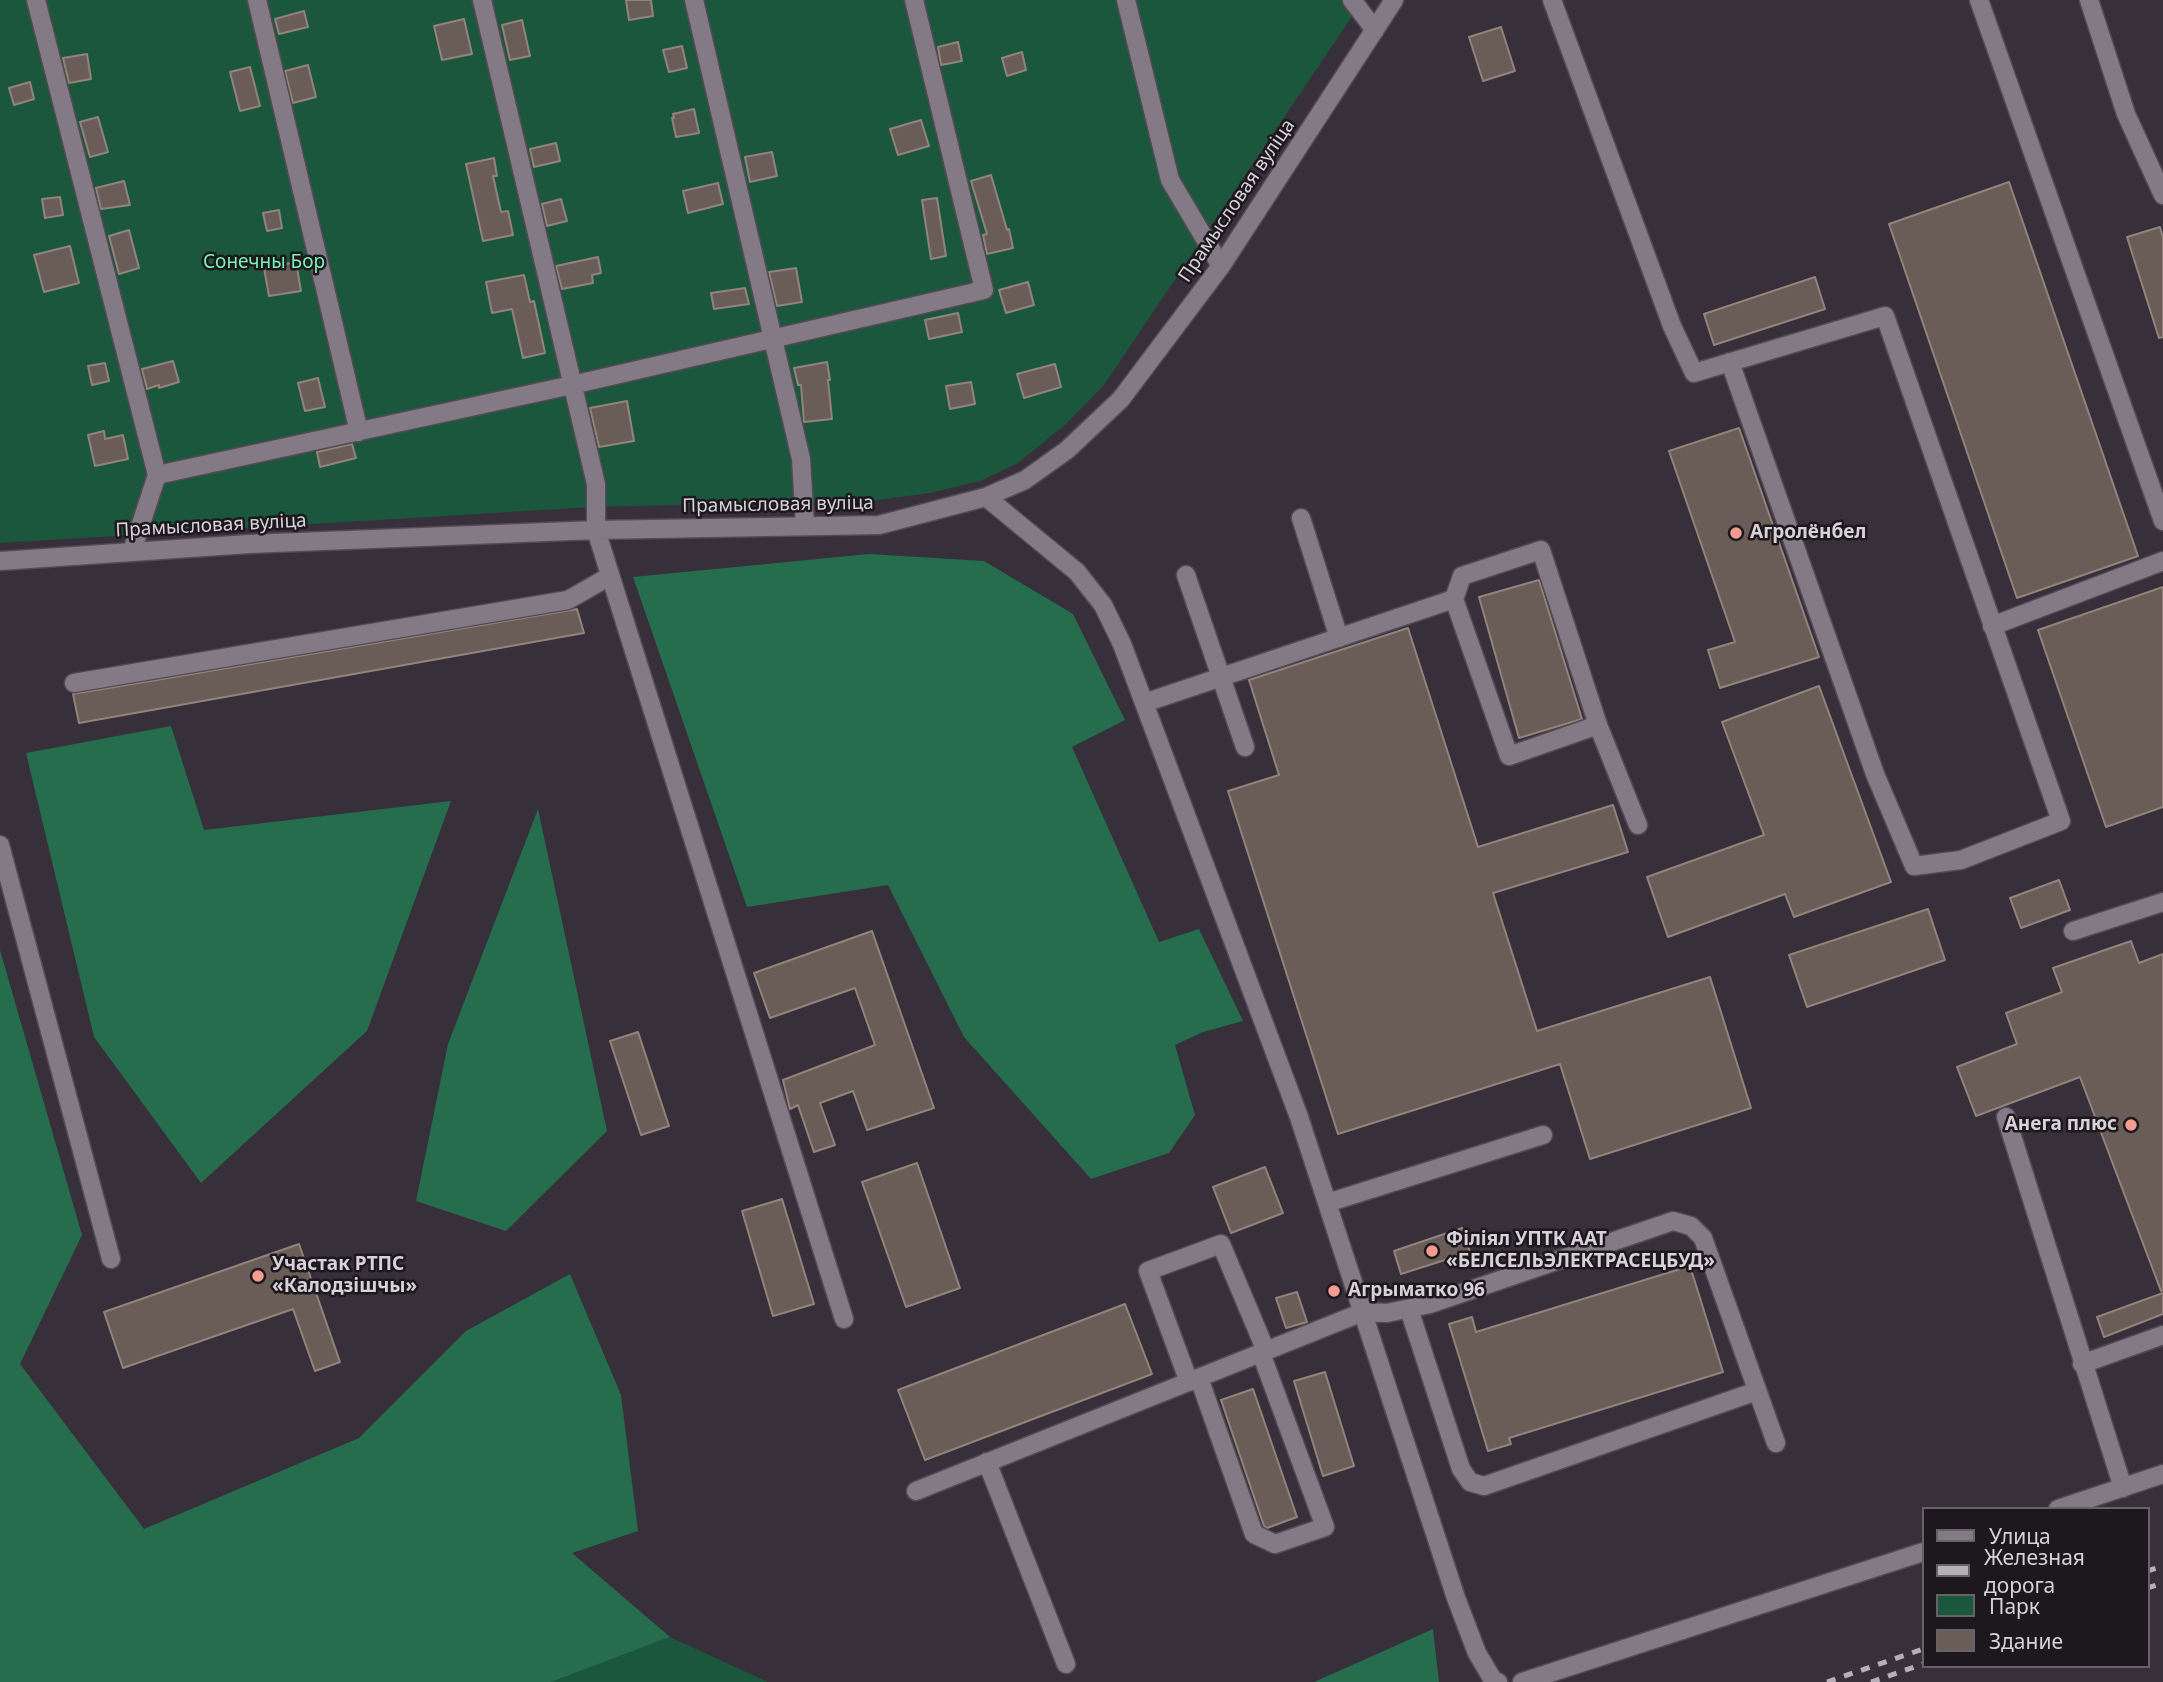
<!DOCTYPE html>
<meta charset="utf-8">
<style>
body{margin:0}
#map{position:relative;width:2163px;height:1682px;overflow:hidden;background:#372f39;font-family:"Noto Sans",sans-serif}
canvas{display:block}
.legend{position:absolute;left:1922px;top:1507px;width:228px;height:161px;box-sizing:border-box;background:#1c181d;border:2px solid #676268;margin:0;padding:9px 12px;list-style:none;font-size:21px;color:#d7d2d8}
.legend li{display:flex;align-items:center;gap:14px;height:35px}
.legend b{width:35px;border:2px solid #676268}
</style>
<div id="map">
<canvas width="2163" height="1682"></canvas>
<ul class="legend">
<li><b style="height:9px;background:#847a86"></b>Улица</li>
<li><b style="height:9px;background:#b5afb6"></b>Железная дорога</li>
<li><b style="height:19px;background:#1b573d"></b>Парк</li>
<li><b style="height:19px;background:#6a5c56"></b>Здание</li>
</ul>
</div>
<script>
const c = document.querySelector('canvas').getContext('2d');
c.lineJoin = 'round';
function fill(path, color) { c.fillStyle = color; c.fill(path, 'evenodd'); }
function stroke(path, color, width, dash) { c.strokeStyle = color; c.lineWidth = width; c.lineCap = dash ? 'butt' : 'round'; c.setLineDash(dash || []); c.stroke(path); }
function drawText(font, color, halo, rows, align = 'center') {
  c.font = font + ' "Noto Sans",sans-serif'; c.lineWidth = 5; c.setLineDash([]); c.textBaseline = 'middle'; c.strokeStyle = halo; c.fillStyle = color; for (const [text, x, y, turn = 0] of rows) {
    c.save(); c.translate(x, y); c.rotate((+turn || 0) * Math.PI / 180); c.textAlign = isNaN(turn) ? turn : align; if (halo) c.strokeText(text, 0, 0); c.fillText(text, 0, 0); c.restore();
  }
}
fill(new Path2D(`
 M0 0H1363L1104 385 1066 424 1018 463 980 481 930 493 877 500 592 507 0 543Z
 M670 1637 768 1682H551Z`), '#1b573d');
fill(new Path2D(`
 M869 554 984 561 1073 614 1125 720 1072 747 1159 942 1199 929 1243 1021 1203 1032 1175 1045 1195 1115 1169 1153 1091 1179 964 1037 888 885 747 907 633 577Z
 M171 726 204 830 451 801 367 1031 201 1183 94 1037 26 753Z
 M538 809 607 1131 506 1231 416 1201 448 1044Z
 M0 950 82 1235 20 1364 144 1529 359 1438 466 1331 570 1274 621 1395 638 1531 572 1553 670 1637 551 1682H0Z
 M1433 1629 1439 1682H1314Z`), '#266d4e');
const building = new Path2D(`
 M626 0H651L653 16 629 20Z
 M304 11 308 27 279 34 275 19Z
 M464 19 472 54 442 60 434 26Z
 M522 20 530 56 510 60 502 25Z
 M1501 27 1515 71 1483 81 1469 37Z
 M958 42 962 61 941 65 938 47Z
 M682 46 687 68 669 72 663 50Z
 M1022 52 1026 70 1007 76 1002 58Z
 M87 54 91 79 69 83 63 58Z
 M308 65 316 97 293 103 285 71Z
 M250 67 260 106 240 111 230 72Z
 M30 82 34 99 14 105 9 88Z
 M694 109 699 133 676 137 672 118H674L673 114Z
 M98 117 108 152 90 157 80 122Z
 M921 120 929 146 898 155 890 129Z
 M556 143 560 161 534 167 530 149Z
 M772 152 777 176 750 182 745 157Z
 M494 158 497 176H493L501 212 508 211 513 235 483 241 466 164Z
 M991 175 1007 230 1009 229 1013 248 987 254 983 235 987 234 971 181Z
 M124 181 130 205 101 209 96 188Z
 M2009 182 2138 556 2017 598 1889 224Z
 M718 183 723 204 688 213 683 191Z
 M60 197 63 215 45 218 42 199Z
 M937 198 946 256 931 259 922 200Z
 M561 199 567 221 547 226 542 204Z
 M279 210 282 228 267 231 263 213Z
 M2160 227 2163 238V337L2159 338 2127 237Z
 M129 230 139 268 119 274 109 236Z
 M70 246 79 283 44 292 34 255Z
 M598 257 601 273 592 275 593 283 562 289 556 266Z
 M296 262 301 291 269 296 264 268Z
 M796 268 802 302 777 306 769 272Z
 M524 275 530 302 534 301 545 353 523 358 512 309 492 313 486 282Z
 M1815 277 1825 309 1714 345 1704 314Z
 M1028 282 1034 305 1006 313 999 290Z
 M745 288 749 304 714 309 711 293Z
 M958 313 962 332 929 339 925 320Z
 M173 361 179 382 159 388V385L147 389 142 369Z
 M827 362 830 380H828L832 419 804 422 801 385H798L794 368Z
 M105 363 109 381 92 385 88 366Z
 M1055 364 1061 387 1024 398 1017 374Z
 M318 378 325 407 305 411 298 383Z
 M971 382 975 404 950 409 946 386Z
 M627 401 634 441 599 447 590 408Z
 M1739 428 1819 657 1720 688 1708 650 1735 642 1669 451Z
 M104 431 105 439 123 435 128 459 95 466 88 435Z
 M352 444 356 458 320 467 317 452Z
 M1539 580 1582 719 1519 738 1479 597Z
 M2163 587V807L2106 827 2038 630Z
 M577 609 584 633 79 723 73 694Z
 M1408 628 1478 847 1613 805 1628 852 1493 893 1537 1031 1710 977 1751 1108 1590 1159 1560 1064 1338 1134 1228 791 1279 775 1249 680Z
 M1819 686 1891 882 1794 917 1785 894 1668 937 1647 877 1764 835 1722 722Z
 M2059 880 2070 910 2021 928 2010 898Z
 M1928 909 1945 960 1807 1007 1789 955Z
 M872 931 934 1108 867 1130 853 1091 820 1103 835 1145 814 1152 798 1105 790 1109 783 1080 875 1045 855 988 770 1018 754 973Z
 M2131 941 2139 963 2163 954V1290L2161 1291 2080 1077 1976 1116 1957 1067 2017 1044 2006 1013 2062 992 2053 968Z
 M638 1032 669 1126 641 1135 610 1041Z
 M917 1163 960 1288 906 1307 862 1182Z
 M1265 1167 1283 1213 1231 1233 1213 1187Z
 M782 1199 814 1304 773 1316 742 1211Z
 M1462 1228 1470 1252 1401 1274 1394 1251Z
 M299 1244 340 1362 315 1371 293 1309 123 1368 104 1312Z
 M1690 1266 1723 1372 1509 1438 1511 1444 1488 1451 1449 1324 1472 1317 1476 1332Z
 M1297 1292 1307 1322 1286 1328 1276 1298Z
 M2163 1293V1314L2104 1337 2097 1317Z
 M1125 1304 1152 1374 925 1460 898 1390Z
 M1325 1372 1354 1466 1323 1476 1294 1381Z
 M1253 1389 1297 1517 1267 1528 1264 1526 1221 1400Z`);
fill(building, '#6a5c56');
stroke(building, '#92837c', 2);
const minor = new Path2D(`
 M36 0 157 475 132 551
 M257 0 359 432
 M482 0 596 484V530L844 1319
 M694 0 801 459 805 526
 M1126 0 1170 180 1221 266
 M1352 0 1375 30
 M1552 0 1672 326 1694 373 1885 316 2061 821 1961 860 1914 866 1875 774 1730 362
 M1979 0 2163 521
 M2089 0 2126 114 2163 195
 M157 475 572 385 984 290 914 0
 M986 497 1077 572 1103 605 1122 644 1299 1117 1456 1598 1477 1653 1493 1680 1498 1682
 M1301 518 1339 638
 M0 561 249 544 596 530 879 525 986 497 1025 480 1067 450 1121 399 1221 266 1394 0
 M1186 575 1245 747
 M1992 626 2163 561
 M74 683 568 600 610 576
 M1144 703 1454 599
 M1598 725 1509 756 1454 599 1462 576 1541 550 1598 725 1638 825
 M0 845 111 1259
 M2073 931 2163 902
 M2006 1117 2123 1488
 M1327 1203 1543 1135
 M1409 1309 1461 1469 1470 1482 1484 1486 1757 1391
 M2082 1364 2163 1335
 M1199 1378 1254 1534 1275 1544 1325 1527 1261 1353
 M1189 1382 1148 1271 1221 1244 1266 1351
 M987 1462 1066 1664
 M916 1491 1363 1312 1387 1313 1430 1304 1673 1221 1691 1226 1703 1238 1776 1443
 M2058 1509 2163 1474
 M1522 1682 1923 1552`);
stroke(minor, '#534b54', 21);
stroke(minor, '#847a86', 18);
stroke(new Path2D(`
 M2147 1571 2163 1566
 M2147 1588 2163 1583
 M1827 1682 1923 1649
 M1871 1682 1923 1664`), '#b5afb6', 5, [9, 9]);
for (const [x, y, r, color] of [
 [1736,533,7,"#f59c91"],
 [2131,1125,7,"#f59c91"],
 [1432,1251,7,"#f59c91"],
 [258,1276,7,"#f59c91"],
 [1334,1291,7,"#f59c91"]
]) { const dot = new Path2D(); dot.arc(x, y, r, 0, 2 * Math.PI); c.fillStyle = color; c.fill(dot); stroke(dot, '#1c181d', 2.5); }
drawText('19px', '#d7d2d8', '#1c181d', [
 ["Прамысловая вуліца",1237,201,-56],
 ["Прамысловая вуліца",778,505,-1],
 ["Прамысловая вуліца",211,526,-3]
]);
drawText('19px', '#77f3b8', '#1c181d', [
 ["Сонечны Бор",264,263]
]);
drawText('bold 19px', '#d7d2d8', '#1c181d', [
 ["Агролёнбел",1750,533],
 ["Анега плюс",2117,1125,"right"],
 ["Філіял УПТК ААТ",1446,1240],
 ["«БЕЛСЕЛЬЭЛЕКТРАСЕЦБУД»",1446,1262],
 ["Участак РТПС",272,1265],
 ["«Калодзішчы»",272,1287],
 ["Агрыматко 96",1348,1291]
], 'left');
</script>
